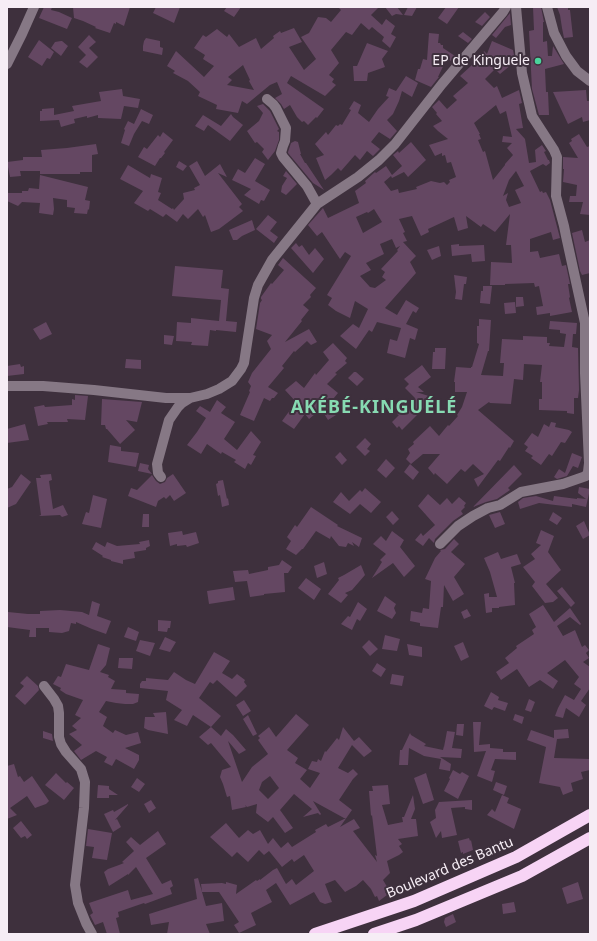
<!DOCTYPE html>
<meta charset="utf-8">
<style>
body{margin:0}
#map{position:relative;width:597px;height:941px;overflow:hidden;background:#3e303d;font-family:"Noto Sans",sans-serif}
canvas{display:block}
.frame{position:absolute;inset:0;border:8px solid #f6edf5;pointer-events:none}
</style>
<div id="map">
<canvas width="597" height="941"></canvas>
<div class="frame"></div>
</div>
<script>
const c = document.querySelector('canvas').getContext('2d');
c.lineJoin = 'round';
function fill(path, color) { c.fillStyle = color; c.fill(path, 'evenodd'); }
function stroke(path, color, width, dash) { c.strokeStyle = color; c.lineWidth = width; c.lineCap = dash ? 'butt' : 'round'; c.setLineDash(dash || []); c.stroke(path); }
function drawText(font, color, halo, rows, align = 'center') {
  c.font = font + ' "Noto Sans",sans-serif'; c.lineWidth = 4; c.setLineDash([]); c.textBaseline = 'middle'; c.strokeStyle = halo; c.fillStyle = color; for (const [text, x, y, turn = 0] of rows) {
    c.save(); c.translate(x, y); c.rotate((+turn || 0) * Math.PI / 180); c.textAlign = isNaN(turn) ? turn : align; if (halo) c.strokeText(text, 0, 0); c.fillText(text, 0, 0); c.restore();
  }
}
fill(new Path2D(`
 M44 7H52L51 10 59 12 72 18 67 29 39 18Z
 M73 7H130L124 26 116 22V24L114 23 110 33 95 28 96 27 83 21 74 18Z
 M156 7H180L174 23 153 13Z
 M227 7H241L234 17 224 11Z
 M338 7H379L371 15 382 25 386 19 395 26 391 34 396 37 390 48 382 41 384 37 372 27 369 30 361 23 352 35 346 32 331 50 339 63 329 75 334 79 332 82 336 85 325 96 291 76 287 83 324 109 317 118 316 117 308 125 304 121 302 122 297 117 290 105 284 109 281 104 275 98 282 94 277 82 270 85 247 104 242 101 238 113 216 109 217 105 198 96 200 92 188 81 173 73 175 71 167 66 176 51 204 77 214 66 203 59 205 55 194 48 203 35 206 37 217 29 227 37 229 34 239 47 256 38 261 49 274 38 273 36 280 31 281 33 294 28 302 42 289 47 304 70 316 59 301 37 309 33 318 17 326 18 331 22 341 10ZM243 65 250 80 249 81 254 90 227 85 232 80 228 77Z
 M385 7H397L403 15 396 14 392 16Z
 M408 7H417L412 16 404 15Z
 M446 7H459L447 24 438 18Z
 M533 7H541L544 22H543V42L547 41 548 56H552L553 46 564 64 545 69 546 92H548L549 115H539L532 89 529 31 534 30Z
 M557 7H568V10H570L573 37 564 38 562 28 560 15Z
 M485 12 490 17 482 26 475 22Z
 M510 13 511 25 505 27 496 38 492 35Z
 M463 32 472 39 468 43 458 36Z
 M429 33 439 34 438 43H440L441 45H443V48L455 56 451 61 447 58 438 77H439L431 87 415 80 418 69H420L423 59 427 60Z
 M89 35 96 42 89 48 98 57 87 68 79 62 86 55 78 47Z
 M146 38 160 41V47L163 48 162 55 143 51V46L144 41Z
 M39 40 54 52 50 59 47 58 42 66 28 57Z
 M61 41H62L68 46 61 56 51 48 55 42Z
 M492 41 513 50 514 55 511 65 500 74 495 69 485 79 494 88 497 86 502 98 519 90 522 103 519 104 523 128 516 129 525 139 529 163 536 162 535 150 542 145 546 151 544 152 548 160H549L550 163 546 166 543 164 530 171 540 192 542 191 543 193 546 192 550 200 560 238 553 240 551 232 530 239V252L538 251 540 258 559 254 562 266 566 265 570 284H568L570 297 569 298 572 312 550 316V313L537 315 536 307 543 306 539 286 535 287 534 283 505 284V285H490L491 262 512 263 511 245H506L510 214 495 232 483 224 481 227 466 216 468 228 458 231 454 217 428 229 429 232 421 236 412 216 399 219 405 232 403 233 407 241 403 242 416 256 410 262 416 273 385 308 397 315 406 300 419 308 416 313 413 311 406 324 418 329 415 340 410 338 405 358 387 353 390 339 397 341 401 328 377 322 372 332 369 330 356 349 340 336 353 324 359 328 368 309 355 301 350 318 336 311 328 305 332 298 327 295 351 256 345 252 340 259 322 232 317 236 308 225 323 208 328 218 359 203 355 191 366 183 365 181 375 172 376 173 386 166 392 175 402 166 393 155 398 151 399 153 411 142 426 160 408 177 404 172 392 178 391 176 384 182 391 191 398 189 399 193 417 189 416 187 431 181 440 183 444 182 447 185 450 182 449 180 456 177 451 162 447 163 445 155 442 156V153L435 156 429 145 448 139 438 131 433 126 442 121 436 114 437 113 432 107 439 100 447 109 457 100 453 96 468 83 460 76 472 65 473 66 482 56 484 51 487 54ZM496 105 500 114 506 111 512 137 503 136 502 142 512 143 507 148 513 155 505 164V165L493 180 485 151 483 152 478 140 481 139 479 134H480L474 123ZM516 171 524 186 515 190 521 203 509 207 506 200 508 193 503 196 509 180ZM374 209 382 222 363 233 356 217 367 212 368 213ZM392 239 396 248 400 246 397 250 398 251 381 269 385 272 382 277 386 280 375 288 370 287 360 276 371 270 366 263 384 254 380 244Z
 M367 43 388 51 382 59 385 67 368 73 367 81H354L353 66H357Z
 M406 76 418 83 412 97 402 91 399 101 393 114 387 120 397 131 390 139 379 132 371 142 380 149 373 156 367 151 360 160 355 155 341 171 338 168 331 175 325 180 316 158 324 155 315 144 326 132 328 135 336 125 338 126 340 124 342 125 351 110 349 109 354 101 361 105 358 113 369 122 378 109 389 97 386 96 389 88 396 91Z
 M122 89 123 96 140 99 138 108 124 106 121 119 98 118V115L87 118V116L74 119 75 123 61 127 59 120 40 121V111H42V109L54 108V115L74 111 72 106 101 101 99 92Z
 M586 90 587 101H590V120L583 122 582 117 568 124 553 92Z
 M263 104 270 111 279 129 277 131 279 132V140L275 151 268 160 262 152 264 149 257 142 255 143 247 131 259 121 263 113 257 106Z
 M141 109 153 115 149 124 142 121 134 134 129 146 121 143 125 130 124 129 128 121 134 124Z
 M231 114 233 117 243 125 230 141 208 125 204 131 195 126 203 115 221 126Z
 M163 132 173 140 164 152 165 153 161 158H160L155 166 138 157 144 147 147 149 158 135 160 137Z
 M579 134 587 147 590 146V215L580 214 583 202H569L570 196H576L577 185 563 182 564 169H563V157L578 158 569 143 572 141 571 139Z
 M295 141 298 142 301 154H300L305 163H306L324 190 313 183 288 153V152L291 143Z
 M96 144 98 154 92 155V172H80V174H40V171H20L21 176 10 177 7 162 23 160V157H42L41 150 67 148Z
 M255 158 265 164 255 181 270 190 264 201 261 200 259 204 244 195 251 189 232 180 238 169 245 173Z
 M179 161 187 166 183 171 176 167Z
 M197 161 205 176 220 164 227 177 218 173 242 204 239 207 243 211 219 229 211 232 205 215 203 217 198 209 188 219 183 214 177 222 166 214 163 217 150 209 148 211 134 203 143 191 120 179 128 165 150 178 151 174 162 178 158 192 161 193 158 200 172 209 173 208 174 210 184 199 183 193 195 190 194 188 200 185 189 166Z
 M286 171 297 184 286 195 281 192 282 186 287 178 283 176Z
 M40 175 88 187 85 200 90 201 89 210 88 209 87 214 74 213 75 208 67 207V200L53 198 54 209 53 215 39 213 40 203 22 202 18 206 7 201V193H22V191H28L29 188 39 189Z
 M268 215 277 222 270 231 278 237 274 243 256 229Z
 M252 220 255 230 242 236 237 240H233L229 230Z
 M582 230 585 242 590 240V273L582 275 580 271 572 233Z
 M296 243 299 247 302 245 309 255 315 248 324 259 313 273 291 248Z
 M459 244V246L484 245 485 261 472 262 471 254 452 256 451 245Z
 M439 246 441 256 432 260 427 250Z
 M283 258 316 288 310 295 311 297 303 305 309 310 301 320 302 321 285 342 309 329 317 342 311 345 307 341 295 352 294 351 282 366 284 368 268 387 278 393 274 398H272L270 401 264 398 254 421 240 415 250 392 249 391 251 386 248 382 252 373 271 349 267 341 272 335 256 329 260 303 262 300 261 299V297L271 283 272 284 284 270 278 265Z
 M175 266 223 270 221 288 229 289 226 321 237 322 236 332 216 330V331L210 330 208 346 191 345 192 342 176 341 177 322 191 323V318L219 321 221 300 172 296Z
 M454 275 467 277 466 284H464L462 300 455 299 456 292Z
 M483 286H492L490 304 480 303V302L481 291H483Z
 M516 297H523L524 306 516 307Z
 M515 302 516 313 505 314 504 303Z
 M479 319 491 320 489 351H488L481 375 503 376 504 363H500L502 339 523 340V336L547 337V343H550L549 346 564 347 566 334 560 333V330L549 329 550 321 577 323 576 334H573L572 347 578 348 579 390 578 398H574V414L567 413V411L539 410V399H542V382H540L542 365 524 364 523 380 514 379 511 404 490 403 489 402 478 410 514 441 510 448 509 447 500 461 498 460 478 487 474 479 484 474 473 464 465 472 461 469 447 484 435 473 434 475 428 468 440 454H423L411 464 406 459 410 453 408 449 414 444 413 442 430 426 439 436 448 425 449 426 458 416 457 415 462 407 467 392H455V382H454L456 367 471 368V367H472L479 344 477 343V326H479Z
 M46 322 52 334 40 340 33 329Z
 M164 335 174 336 172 345 164 344Z
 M333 343 347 358 345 361 347 363 335 373 337 374 327 384 338 393 329 404 336 415 328 420 321 409 309 419 305 414 294 429 282 421 296 402 285 390 296 381 304 388 315 373 316 375 329 360 323 352Z
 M435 348H446L445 369H432L433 352H435Z
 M126 359 141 360V369L125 368Z
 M20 364 21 367 24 366V374L7 376V366Z
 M422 365 431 377 418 387 424 392H416L432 397 419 414V413L402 430 399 426 397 428 392 422 399 415 397 414 404 407 407 410 415 398 405 388 409 384 404 379Z
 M354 372H356L364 379 357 386 348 378Z
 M75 395 88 396 85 420 67 419 68 422H47L48 424 38 426 34 407 44 405 45 407 72 405V399L75 400Z
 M102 399 142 402 137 422 126 420 135 430 120 444 107 429H106L105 425H101Z
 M217 400 226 407 221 413 235 422 224 439 237 450 251 431 261 442 253 455 256 456 251 465 248 463 245 469 234 462 236 460 222 452 221 454 207 444 201 454 187 445 197 432 206 418 196 411 200 406 210 412Z
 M551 422 556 423 555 427 569 430 572 432 565 443 561 442 552 456 549 454 541 465 531 458 533 456 525 451 528 447 524 444 532 433 538 437 544 424 549 427Z
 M25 424 29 440 7 443V429Z
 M365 438 371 444 367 449 370 451 365 456 356 447Z
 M110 445 121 447V451L139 453 136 467 108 462Z
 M340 452 347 460 342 465 335 457Z
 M572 453 582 457 578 468 573 466 567 476 557 479 554 477 559 469 565 473Z
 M386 459 395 468 386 478 377 470Z
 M140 463 149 465 148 469 152 474 138 471Z
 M410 464 419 472 413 480 404 472Z
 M514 465 522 474 508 488 510 490 497 499 486 502 473 507Z
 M21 474 31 482 16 504 7 508V489L12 487Z
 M51 474 52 480 49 481 53 509 63 505 68 515 62 517 60 515 40 516H39L41 515 36 478H41L40 475Z
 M173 474 186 493 174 501 170 495 166 499 164 497 158 501 156 507 128 496 131 488 137 490 152 475 156 481 160 484 165 482 167 478Z
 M223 480 227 499 228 498 229 505 222 507 220 495 218 496 216 484 218 483V481Z
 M579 487 590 489 586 507 572 504V507L539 503 520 509 518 502 523 498 536 496 553 501 554 496 577 499V498L586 499 578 493Z
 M365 488 381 502 371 513 360 504 350 514 333 502 341 492 349 501 360 490 362 492Z
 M428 494 440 505 447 498 452 504 459 497 466 503 464 506 465 507 461 511 463 514 453 521 435 539 434 543 429 538 423 546 415 540 421 533 423 536 435 525 418 506Z
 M93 495 107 499 101 528 82 524 86 512 89 513Z
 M311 507 338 525 337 526 362 538 359 547 352 542 354 546 348 543 346 547 339 546 331 536 330 539 316 531 303 549H302L296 555 286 549 291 541 287 537 295 525 297 527Z
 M392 511 399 519 393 525 386 517Z
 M500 512 505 524 495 528 489 515Z
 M553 512 562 518 557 525 549 520Z
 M143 514H149V527H142Z
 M584 521 590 535 583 539 576 526Z
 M541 530 554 536 548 552 561 570 546 584 558 598 553 602 545 603 532 586 535 582 523 567 535 559 531 554 541 545 536 543Z
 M182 531 183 535 196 532 199 543 187 547 186 545 177 546V544L170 546 168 533Z
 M392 531 404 540 400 547 415 566 404 577 393 563 372 578 382 562 380 560 386 554 373 544 381 536 386 541Z
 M454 539 459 544 451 552 465 564 454 577 464 594 453 601 444 585 443 607H441L438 628 420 626V623L410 621 411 611 422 613 423 608 429 609 431 581 425 579 435 558 441 551 440 550 445 549Z
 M149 540 150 546 146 548V550L134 552 135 558 123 560V564L111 561V560L102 557 103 556 92 549 96 542 105 547 107 542 117 546 140 544 139 542Z
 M498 552 501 559 517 554 521 564 511 567 515 583H514L515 605 499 607V608H492V612L486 613 484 594 489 593V597H497L490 572 484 558Z
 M282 560 292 567 288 573H284L285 592 264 594V595L250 597 247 581 235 582 233 571 248 570 249 574 268 570V567L279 565Z
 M324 562 327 574 317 578 314 566Z
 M361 565 365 575 352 590 345 593 348 595 341 603 328 594 339 580 338 578 344 575Z
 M306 578 321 589 314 600 298 588Z
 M233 587 235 600 209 604 207 591Z
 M562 587 575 603 571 607 557 591Z
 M385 596 396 604 394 608 396 613 392 619 377 611Z
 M92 601 100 604 97 616 111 621 106 634 92 629 76 622V624L71 623 69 631 62 633 49 632V628H36V637H29L30 630 7 627 8 612 28 614H40V611L60 610 82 612 89 615Z
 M358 602 367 609 360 621 357 619 352 630 341 624 348 616 350 617Z
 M543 605 554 622 570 608 581 624 580 625 570 617 557 626 563 636 575 630 582 647 585 645 589 650 586 653 589 658 583 662 590 667V688L581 701 586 705 579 717 566 708 563 718 555 716 558 708 565 695 574 700 581 689 574 684 579 677 565 660 547 673 558 681 553 689 540 680 529 687 517 669 501 680 496 672 509 663 505 658 517 648 516 646 534 634 532 630 536 627 529 614Z
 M467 609 471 616 464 619 461 612Z
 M158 620 171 621 170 628H168L167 632 158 631Z
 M128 627 139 632 136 641 124 637Z
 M385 635 400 639 397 651 382 649Z
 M165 637 176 642 170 652 159 649Z
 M140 640 155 643 150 656 136 651Z
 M369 640 378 649 370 656 362 647Z
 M463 642 469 657 461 661 454 646Z
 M98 644 110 648 106 665 100 672 109 675 108 677 115 681 111 689 126 690V693L139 694 138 702 133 704H125L116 703 106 701 99 712 107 717 103 726 113 733 115 730 126 735 138 732 141 743 125 748 139 755V760L134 769 116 759 112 766 104 762 107 757 96 751 81 760 74 751 82 745 69 734 77 730 72 726 81 718 75 715 83 700 66 694 60 690 61 688 53 684 58 676 61 677 66 664 89 670Z
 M407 644 422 647V657L409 655Z
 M214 652 230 661 222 673 232 679 237 674 245 680 244 682 247 686 236 697 217 680 213 684 210 682 199 698 221 716 211 727 193 715 187 726 174 720 182 710 166 700 168 691 140 688V684L142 681H146V678L168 680 174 672 186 680 195 684Z
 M119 658H133L132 669 118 668Z
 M377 663 386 669 381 677 372 671Z
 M392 674 404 676 402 686 390 684Z
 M27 676 38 686 39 690 25 705 15 696 24 686 20 683Z
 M491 692 499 697 498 700 508 703 505 711 494 707 492 710 484 706Z
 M529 699 535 702 531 712 525 710Z
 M244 700 251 711 243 716 236 705Z
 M166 712 168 734 148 730 144 728 145 717H155L153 713Z
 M296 714 309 725 287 750 298 758 295 763 307 770 300 779 310 788 320 773 308 769 312 761 317 762 318 759 321 761 325 751 326 752 337 738 339 740 343 727 354 741 359 737 372 751 364 757 352 745 338 768 348 773 353 769 358 774 353 779 339 800 352 810 340 827 354 819 360 828 353 831 377 862 375 855 377 856 372 815 371 816 369 791H373L372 786 388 785 390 804 382 805 388 825 403 822 402 817H404L413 795 415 809 411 819H416L418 836 398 839 402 844 399 846 403 852 399 855 387 861 390 873 383 880 389 890 385 892 387 895 379 901 377 896 375 897 371 889 363 880 356 886 345 892 335 880 325 884 332 902 325 904 320 902 314 892 290 905 276 883 266 890 272 902 251 913 256 925 239 933 234 925 239 922 219 892H202L201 884 222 883 226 884V882L237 885 236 894 256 880 257 881 260 879V880L273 870 277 868 286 884 292 879 296 885 314 871 304 855 294 862 292 859 282 867 269 851 264 855 259 850 248 862 237 852 232 857 210 837 226 823 239 838 248 830 253 834 260 830 268 844 273 838 281 848 288 842 292 847 316 832 315 830 326 824 328 827 346 818H344L313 801 321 814 320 815 318 813 303 817 312 809 294 794 280 810 293 828 285 833 273 817 268 822 256 813 257 804 247 807 245 805 246 807 232 810 230 796 227 797 223 784 220 777 222 770 231 767 211 743 208 745 199 737 211 727 221 736 226 729 233 735 246 750 239 754 228 741 242 782 252 767 268 754 258 740 260 738 258 736 269 727 276 737ZM270 776 279 788 268 799 259 790 262 782Z
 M515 714 524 717 522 724 513 720Z
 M248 715 257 734 253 736 243 719Z
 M473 722H481L479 745 490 744V748L503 749V752H516V760L495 759 491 770 495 771 492 782 477 776 486 751 474 752Z
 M457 724H464L463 736 456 735Z
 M568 729 569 738 557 739 554 758 590 759V770L581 772 583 779 571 783 573 791 563 795 560 787 539 783 546 747 527 740 531 730 554 738V730Z
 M43 731 52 734 53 741 43 738Z
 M447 731 455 732 452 748 462 749 461 758 440 757 451 764 450 771 439 769 441 759 424 756 409 748 408 765H399L400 750H402L410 733 411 735 426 744 424 746 443 750 444 746V747Z
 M14 764 18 777 20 776 24 782 32 776 49 801 46 804 35 808 27 796 10 808 17 815 7 819V766Z
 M453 770 460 774 462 772 469 776 458 799 444 791 450 779 449 778Z
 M56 773 66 783 67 782 74 788 64 800 45 785Z
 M426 773 434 800 423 804 414 778Z
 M137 778 145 784 139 792 131 787Z
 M496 782 507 786 504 795 493 790Z
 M98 785 109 786V789L118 795H109V798H97Z
 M502 795 509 798 507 803 521 809 514 829 487 815 492 809 495 812Z
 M151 800 156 808 149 813 144 804Z
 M472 800V810L465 809V807L451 808 457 835 442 838 441 831 436 838 430 822 436 818 435 810 439 802Z
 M128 804V805L115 820 117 819 121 827 113 832 104 814 113 810 114 812Z
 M21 821 32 835 27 839 25 836 21 838 13 828Z
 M88 829 112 833 107 860 92 858 94 847 86 846Z
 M158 831 166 844 146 858 162 884 171 880 173 886 170 888 172 894 145 904 144 903 118 912 119 917 116 918 120 934H107L103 922 95 925 90 915 93 913 89 903 128 890 131 900 153 894 136 867 128 875V874L109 886 104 872 108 869 119 865 124 863 122 862 134 851 126 842 131 837 140 845Z
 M469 838 470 841 471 840 473 850 463 854V852L461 853 458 841Z
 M198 878 206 906 222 903 224 921 206 924 210 934H167L169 922 151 925 149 914 197 899 194 879Z
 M578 882 583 899 567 904 562 888Z
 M514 902 516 912 503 914 502 904Z
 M453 914 456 922 446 927 444 922 445 918Z`), '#644762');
stroke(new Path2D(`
 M547 7 554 33 566 56 577 71 590 81
 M7 64 22 34 34 7
 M267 99 273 104 276 108 286 128 285 141 283 146 281 153 283 157 307 186 317 204
 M7 386H43L94 390 166 398H190L207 394 219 389 232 381 241 369 244 363 254 298 258 285 272 260 317 204 358 177 379 160 395 144 442 84 503 12 506 7
 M161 477 158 473 157 464 169 420 178 407 182 403 190 398
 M440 544 458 526 473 516 488 508 500 505 521 492 563 484 586 476 588 472 589 463 585 373V323L566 236 564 226 556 196 557 157 554 150 532 116 522 73 516 7
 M44 686 54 699 58 706 59 713V737L61 744 66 752 81 769 85 782 84 808 75 885 78 903 86 923 92 934`), '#867885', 10);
stroke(new Path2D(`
 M315 934 414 901 516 857 590 815
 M374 934 416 920 522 876 590 838`), '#f7d4f5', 12);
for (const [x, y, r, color] of [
 [538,61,4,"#4ad49c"]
]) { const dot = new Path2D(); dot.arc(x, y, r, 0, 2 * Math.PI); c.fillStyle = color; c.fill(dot); stroke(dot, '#3e303d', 1.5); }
drawText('14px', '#f6edf5', '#3e303d', [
 ["EP de Kinguele",530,61]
], 'right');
drawText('14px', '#f6edf5', '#3e303d', [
 ["Boulevard des Bantu",450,868,-23]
]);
c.letterSpacing = '1px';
drawText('bold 18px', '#87dab2', '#3e303d', [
 ["AKÉBÉ-KINGUÉLÉ",374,408]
]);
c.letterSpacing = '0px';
</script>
